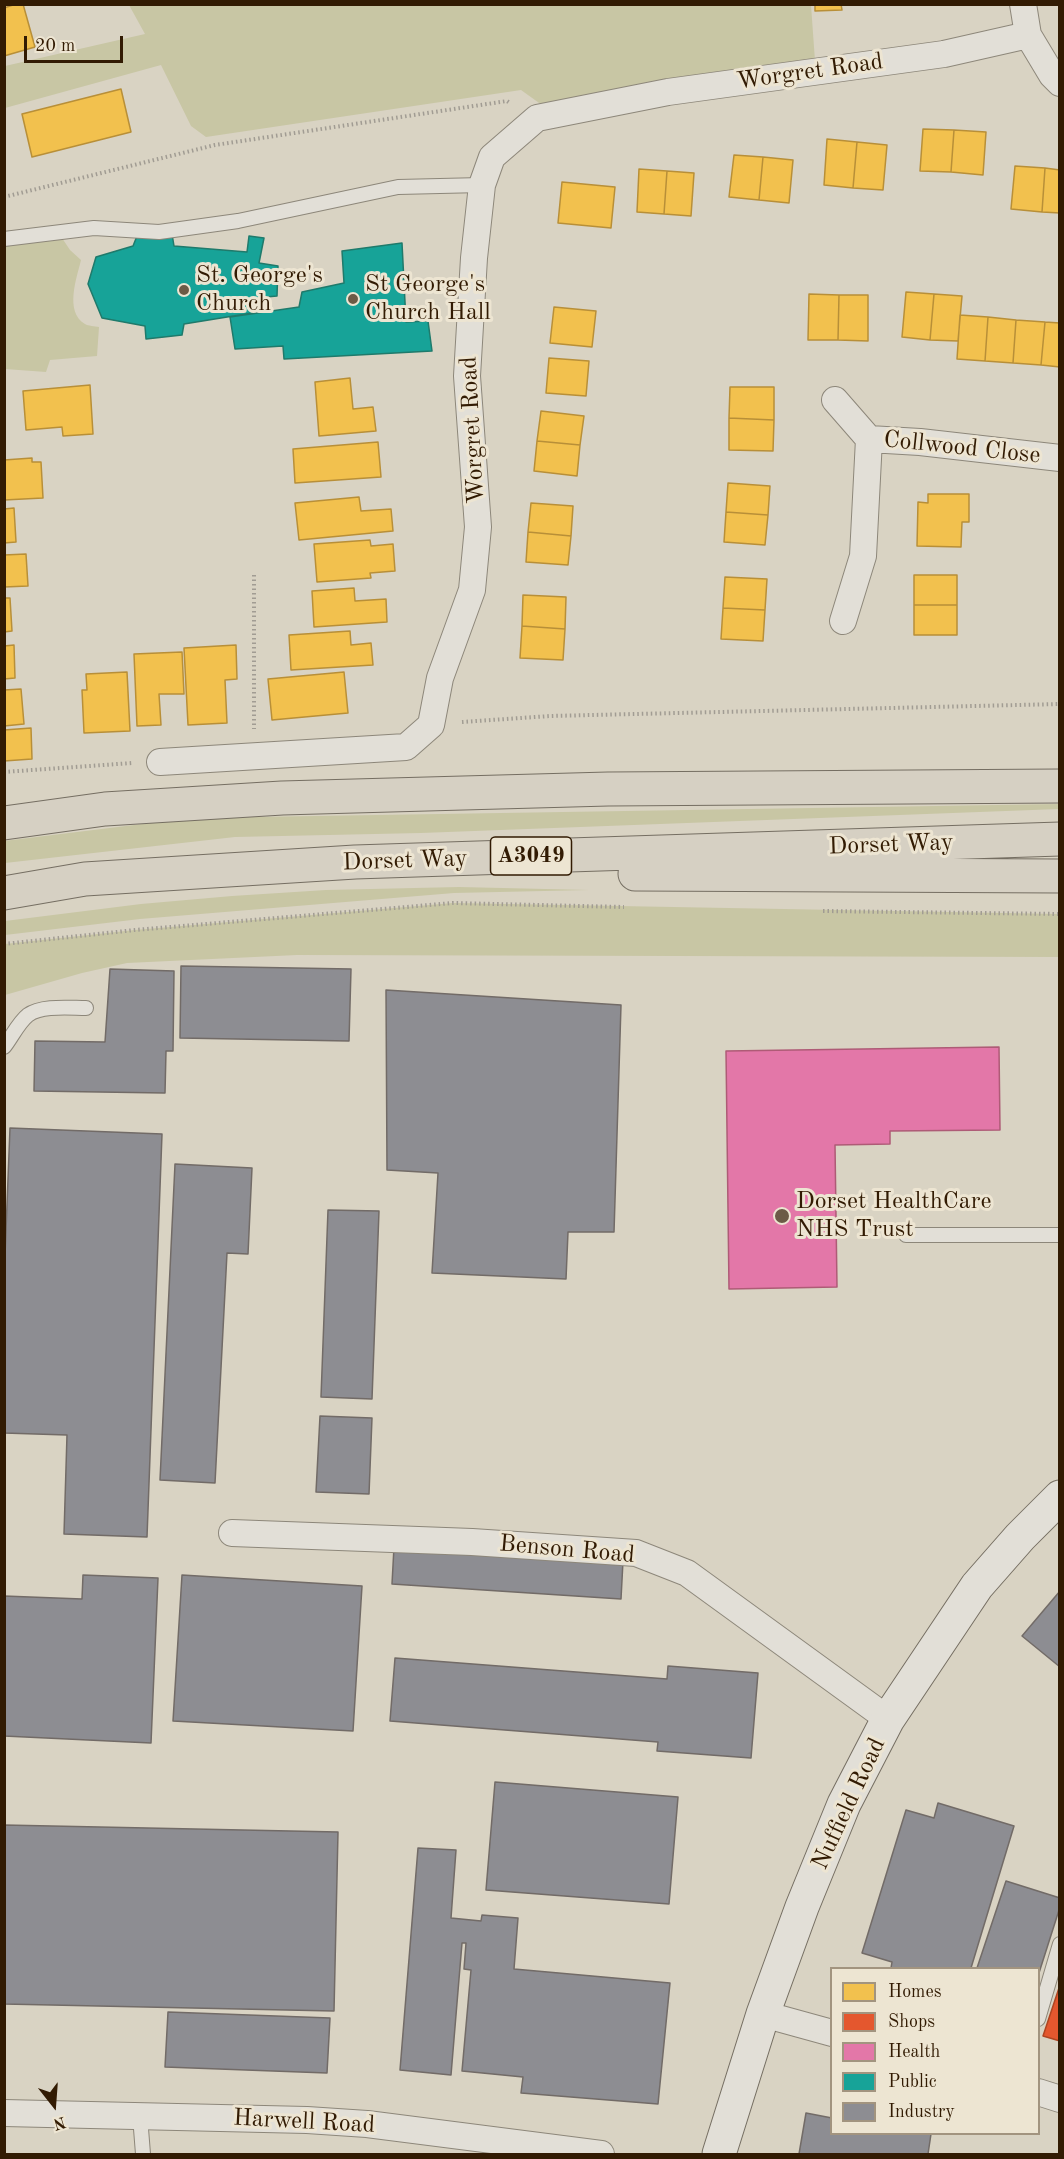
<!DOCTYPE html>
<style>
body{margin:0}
#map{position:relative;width:1064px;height:2159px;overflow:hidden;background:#d9d3c3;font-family:"Old Standard TT",serif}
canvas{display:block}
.frame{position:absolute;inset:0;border:6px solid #321b03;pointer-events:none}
.legend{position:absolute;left:830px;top:1967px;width:210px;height:168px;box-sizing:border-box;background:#ede5d2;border:2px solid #a2947f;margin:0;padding:8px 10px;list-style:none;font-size:18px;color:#321b03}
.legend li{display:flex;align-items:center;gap:12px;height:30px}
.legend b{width:30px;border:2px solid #a2947f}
.north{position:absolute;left:24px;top:2075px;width:60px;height:60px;-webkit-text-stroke:4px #ede5d2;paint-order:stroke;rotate:163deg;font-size:16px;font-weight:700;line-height:24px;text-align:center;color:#321b03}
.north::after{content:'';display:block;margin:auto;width:21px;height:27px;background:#321b03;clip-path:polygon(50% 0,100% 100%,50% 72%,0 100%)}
.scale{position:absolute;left:24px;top:36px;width:99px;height:27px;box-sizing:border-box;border:3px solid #321b03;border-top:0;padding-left:8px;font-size:18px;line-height:21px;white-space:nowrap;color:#321b03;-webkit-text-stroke:4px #ede5d2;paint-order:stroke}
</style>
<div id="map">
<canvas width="1064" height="2159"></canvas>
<div class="frame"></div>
<ul class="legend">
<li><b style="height:16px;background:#f2c14e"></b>Homes</li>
<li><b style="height:16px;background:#e4572e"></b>Shops</li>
<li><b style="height:16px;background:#e377a8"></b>Health</li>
<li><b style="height:16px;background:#17a398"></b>Public</li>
<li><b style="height:16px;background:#8d8d92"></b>Industry</li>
</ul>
<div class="north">N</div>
<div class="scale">20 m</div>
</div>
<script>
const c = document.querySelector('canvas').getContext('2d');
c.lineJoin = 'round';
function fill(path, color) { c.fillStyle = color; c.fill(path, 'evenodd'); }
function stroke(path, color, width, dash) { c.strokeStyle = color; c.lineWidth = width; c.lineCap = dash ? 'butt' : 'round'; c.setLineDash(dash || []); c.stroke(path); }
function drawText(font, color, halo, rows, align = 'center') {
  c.font = font + ' "Old Standard TT",serif'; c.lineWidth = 6; c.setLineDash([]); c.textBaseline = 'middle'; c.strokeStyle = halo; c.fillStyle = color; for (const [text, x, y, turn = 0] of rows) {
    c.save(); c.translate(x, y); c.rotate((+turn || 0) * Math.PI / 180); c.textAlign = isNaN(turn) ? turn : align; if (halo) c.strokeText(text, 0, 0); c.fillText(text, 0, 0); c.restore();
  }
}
fill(new Path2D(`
 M129 5H811L815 61 542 105 521 90 206 137 191 126 161 65 5 108V66L145 34Z
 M30 229 58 232 70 250 81 260C77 277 64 312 85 324 88 326 95 326 99 327L97 356 50 360 46 372 5 369 4 232Z
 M1060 804 1059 809 421 833 235 837 5 863 4 841 191 818Z
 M459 887 589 890 454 893 140 919 5 935V921L141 904 232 896 326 890Z
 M453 903 1059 914V957L297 955 127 963 82 973 5 995V944L135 930Z`), '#c8c6a4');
const homes = new Path2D(`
 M16 4H23L35 47 4 56V8Z
 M815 4H841L842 10 815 11Z
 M121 89 131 132 32 157 22 114Z
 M923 129 954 130 951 172 920 171Z
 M954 130 986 132 983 175 951 172Z
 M827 139 857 142 853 188 824 185Z
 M857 142 887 145 883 190 853 188Z
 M734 155 763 157 759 200 729 197Z
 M763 157 793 160 789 203 759 200Z
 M1015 166 1045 168 1042 212 1011 209Z
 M1045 168 1060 170V213L1042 212Z
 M639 169 667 171 664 214 637 212Z
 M667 171 694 173 691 216 664 214Z
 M562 182 615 187 611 228 558 223Z
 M906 292 934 294 930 340 902 337Z
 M809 294 839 295 838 340H808Z
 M934 294 962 296 958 341 930 340Z
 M839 295H868V341L838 340Z
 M554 307 596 311 592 347 550 343Z
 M960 315 988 317 985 361 957 359Z
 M988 317 1016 320 1013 363 985 361Z
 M1016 320 1045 322 1041 365 1013 363Z
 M1045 322 1060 323V367L1041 365Z
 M549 358 589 361 586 396 546 393Z
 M350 378 353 409 373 407 376 431 319 436 315 382Z
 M90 385 93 434 63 436 62 427 26 430 23 391Z
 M730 387H774V420L729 418Z
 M541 411 584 416 580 445 537 441Z
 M729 418 774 420 773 451 729 450Z
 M537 441 580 445 577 476 534 471Z
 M378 442 381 477 295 483 293 449Z
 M32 458V462H41L43 498 4 500V460Z
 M728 483 770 486 768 515 726 512Z
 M928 494H969V522H962L961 547 917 546 918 502 928 503Z
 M359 497 361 511 391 509 393 531 299 540 295 503Z
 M531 503 573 506 571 536 528 532Z
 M14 508 16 542 4 543V509Z
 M726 512 768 515 765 545 724 542Z
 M528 532 571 536 568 565 526 562Z
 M370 540 371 546 393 544 395 571 370 573 371 578 317 582 314 544Z
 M26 554 28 586 4 587V555Z
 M914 575H957V605H914Z
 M725 577 767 579 765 610 723 608Z
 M354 588 355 601 386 599 387 622 314 627 312 591Z
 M523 595 566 597 565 629 522 626Z
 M4 598H10L12 631 4 632Z
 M914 605H957V635H914Z
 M723 608 765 610 763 641 721 639Z
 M522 626 565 629 563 660 520 658Z
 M350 631 351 645 371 643 373 665 291 670 289 635Z
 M14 645 15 678 4 679V646Z
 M236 645 237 679 225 680 227 723 188 725 184 648Z
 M182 652 184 694H159L161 725 137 726 134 654Z
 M127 672 130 731 84 733 82 690H87L86 674Z
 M344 672 348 713 272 720 268 679Z
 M21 689 24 724 4 726V690Z
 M31 728 32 759 4 761V730Z`);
fill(homes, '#f2c14e');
stroke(homes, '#b88f38', 1.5);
const shops = new Path2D(`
 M1060 1985V2041L1043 2036Z`);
fill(shops, '#e4572e');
stroke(shops, '#af4521', 1.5);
const health = new Path2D(`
 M999 1047 1000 1130 890 1131V1144L835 1145 837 1287 729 1289 726 1051Z`);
fill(health, '#e377a8');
stroke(health, '#ae5b76', 1.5);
const public = new Path2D(`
 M172 234 174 246 247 252 249 236 264 238 259 263 278 266 277 296 255 298 258 312 184 324 182 335 146 339 145 326 102 318 88 284 96 257 133 246 137 236Z
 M402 243 406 322 428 321 432 351 284 359 283 346 235 349 230 317 299 307 302 292 344 283 342 251Z`);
fill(public, '#17a398');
stroke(public, '#1f7a6b', 1.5);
const industry = new Path2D(`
 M181 966 351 969 349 1041 180 1038Z
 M110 969 174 971 173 1051H166L165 1093 34 1091 35 1041 105 1042Z
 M386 990 621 1005 614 1232H568L566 1279 432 1273 438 1173 387 1170Z
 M10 1128 162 1134 147 1537 64 1534 67 1435 4 1433V1281Z
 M175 1164 252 1168 248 1254 227 1253 215 1483 160 1480Z
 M328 1210 379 1211 372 1399 321 1397Z
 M320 1416 372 1418 369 1494 316 1492Z
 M394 1547 623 1561 621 1599 392 1584Z
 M83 1575 158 1578 151 1743 4 1736V1596L82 1599Z
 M182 1575 362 1586 353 1731 173 1721Z
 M1060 1591V1667L1022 1636Z
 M395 1658 667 1679 668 1666 758 1673 751 1758 657 1751 658 1742 390 1721Z
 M495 1782 678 1797 669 1904 486 1890Z
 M938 1803 1014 1826 971 1968H891L892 1962 862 1953 906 1810 934 1818Z
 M4 1825 338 1832 334 2011 4 2004Z
 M418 1848 456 1850 451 1918 481 1921 482 1915 518 1918 514 1969 670 1983 658 2104 521 2093 523 2077 462 2071 471 1970 464 1969 466 1943H462L451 2075 400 2070Z
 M1006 1881 1060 1898V1907L1038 1976V1968H977Z
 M168 2012 330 2018 327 2073 165 2067Z
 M806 2113 832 2118V2134H931L928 2154H799Z`);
fill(industry, '#8d8d92');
stroke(industry, '#726b67', 1.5);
const lane = new Path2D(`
 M4 239 94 228 159 232 238 221 398 187 482 185
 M4 1047C12 1037 18 1023 28 1015 42 1005 69 1008 86 1008
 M906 1235H1060
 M1038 2019 1060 1944
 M140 2116 143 2154`);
const street = new Path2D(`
 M1023 4 1028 35 1052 75 1060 83
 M835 400 869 439
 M843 621 863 556 869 439 920 442 1060 458
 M160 762 406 747 431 725 440 678 472 590 478 527 467 376 474 258 482 185 492 157 537 118 668 92 944 54 1028 35
 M232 1533 472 1542 636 1553 687 1573 888 1719
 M763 2014 832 2033
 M1038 2092 1060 2099
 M4 2113 307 2120 367 2124 601 2154`);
const secondary = new Path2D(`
 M719 2154 763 2014 802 1907 844 1804 888 1719 977 1586 1020 1537 1060 1497`);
const highway = new Path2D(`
 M4 823 105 809 282 798 608 789 1060 786
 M635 874 1060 876
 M4 893 85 879 355 862 1060 839`);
stroke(lane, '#8d877a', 16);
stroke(street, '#8d877a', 28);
stroke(secondary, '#756e62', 35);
stroke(highway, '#756e62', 35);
stroke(new Path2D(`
 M4 197 215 145 507 101 510 103
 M254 575V729
 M462 722 550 716 1060 704
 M4 772 132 763
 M823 911 1060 914
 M4 944 135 930 453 903 624 907`), '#a19c93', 4, [1.5, 3]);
stroke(lane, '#e2dfd7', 14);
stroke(street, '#e2dfd7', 26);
stroke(secondary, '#e2dfd7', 33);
stroke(highway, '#d6d0c3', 33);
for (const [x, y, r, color] of [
 [184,290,6,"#6c5b46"],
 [353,299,6,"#6c5b46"],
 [782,1216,8,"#6c5b46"]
]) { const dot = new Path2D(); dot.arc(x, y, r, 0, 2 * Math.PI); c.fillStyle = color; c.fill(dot); stroke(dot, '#ede5d2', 2); }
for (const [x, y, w] of [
 [531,856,81]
]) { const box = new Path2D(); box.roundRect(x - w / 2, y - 19, w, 38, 4.5); c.fillStyle = '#ede5d2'; c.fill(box); stroke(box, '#321b03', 1.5); }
drawText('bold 22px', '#321b03', null, [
 ["A3049",531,856]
]);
drawText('24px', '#321b03', '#ede5d2', [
 ["Worgret Road",810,72,-8],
 ["Worgret Road",473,430,-93],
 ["Collwood Close",962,448,6],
 ["Dorset Way",891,845,-2],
 ["Dorset Way",405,861,-2],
 ["Benson Road",567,1550,5],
 ["Nuffield Road",849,1804,-65],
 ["Harwell Road",304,2122,3]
]);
drawText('24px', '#321b03', '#ede5d2', [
 ["St. George's",196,276],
 ["Church",196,304],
 ["St George's",365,285],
 ["Church Hall",365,313],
 ["Dorset HealthCare",796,1202],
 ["NHS Trust",796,1230]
], 'left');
</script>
